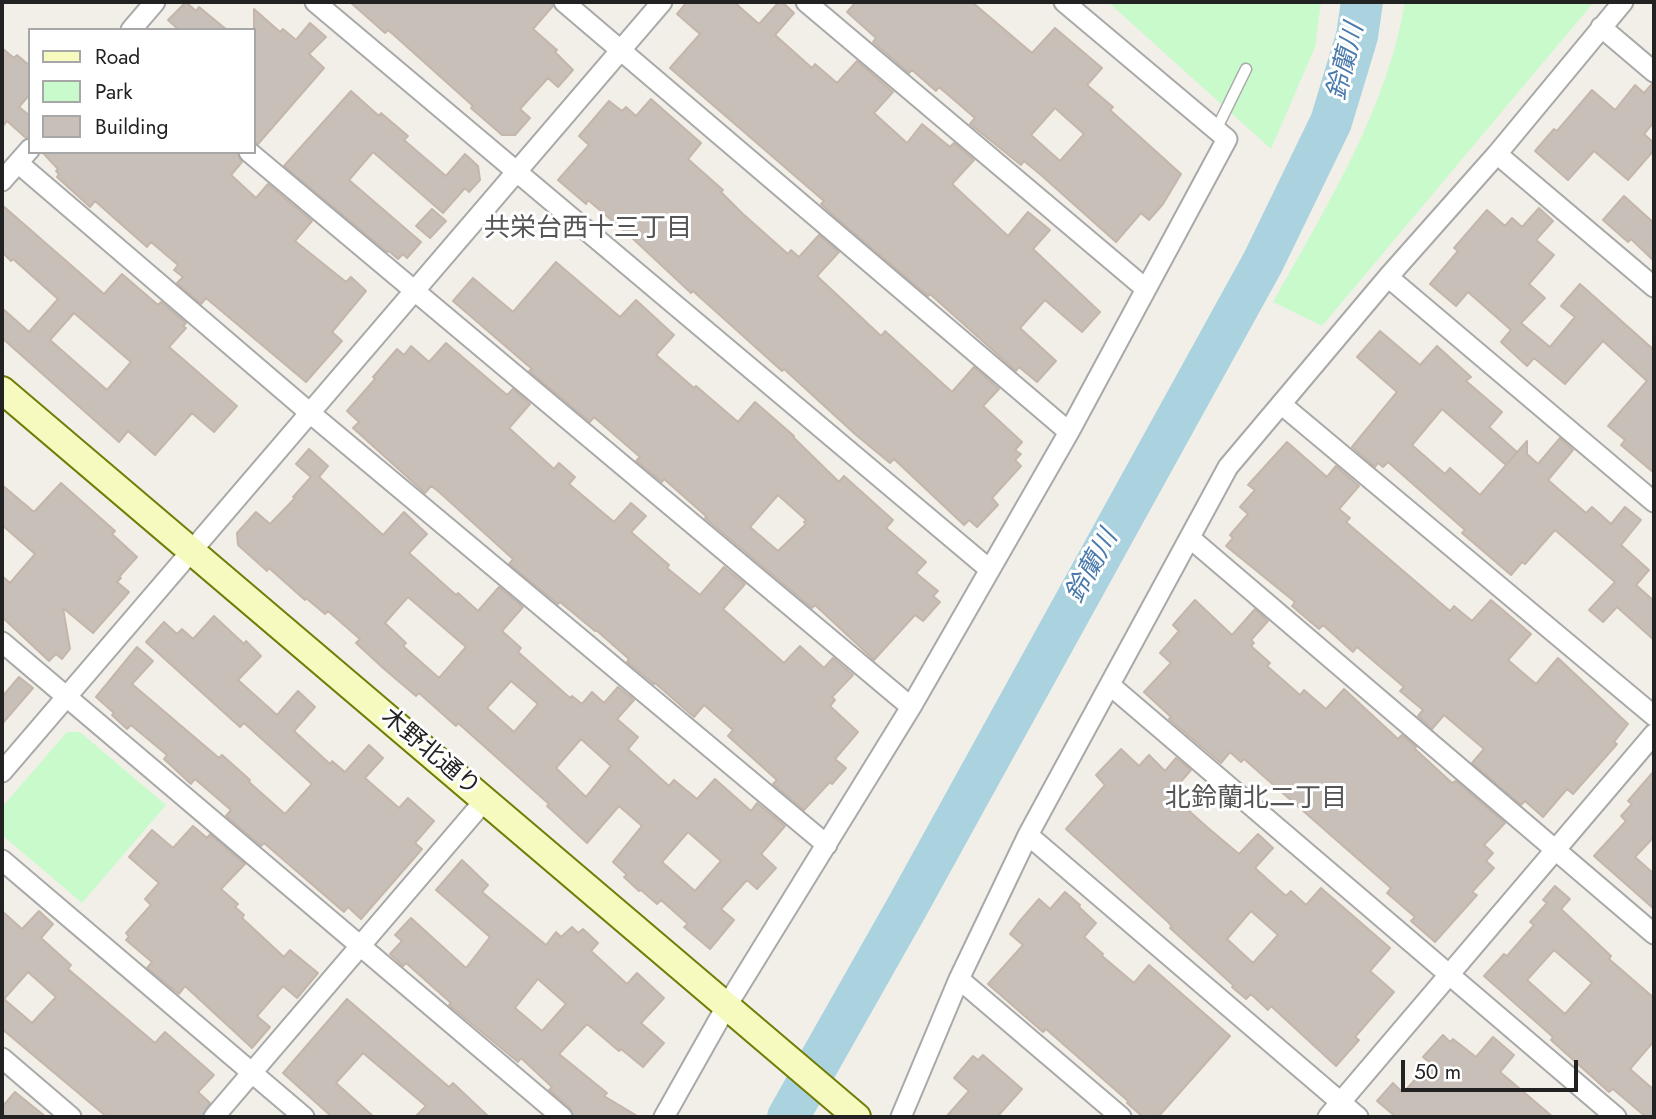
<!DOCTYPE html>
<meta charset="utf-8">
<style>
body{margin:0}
#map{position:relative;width:1656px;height:1119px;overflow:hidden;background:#f2efe9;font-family:Jost,sans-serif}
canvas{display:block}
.frame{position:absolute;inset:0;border:4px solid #222;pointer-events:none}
.legend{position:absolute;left:28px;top:28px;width:228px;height:126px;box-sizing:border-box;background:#fff;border:2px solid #a7a7a7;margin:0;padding:9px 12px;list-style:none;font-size:21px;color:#222}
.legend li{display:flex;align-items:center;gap:14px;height:35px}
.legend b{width:35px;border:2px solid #a7a7a7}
.scale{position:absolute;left:1401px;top:1060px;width:177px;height:32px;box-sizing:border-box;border:4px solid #222;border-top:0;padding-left:9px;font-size:21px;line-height:24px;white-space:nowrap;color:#222;-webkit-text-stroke:5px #fff;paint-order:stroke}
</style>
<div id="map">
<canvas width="1656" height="1119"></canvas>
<div class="frame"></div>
<ul class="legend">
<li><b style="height:9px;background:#f7fabf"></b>Road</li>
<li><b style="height:19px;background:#c8facc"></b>Park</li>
<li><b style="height:19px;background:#c7bfb8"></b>Building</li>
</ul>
<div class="scale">50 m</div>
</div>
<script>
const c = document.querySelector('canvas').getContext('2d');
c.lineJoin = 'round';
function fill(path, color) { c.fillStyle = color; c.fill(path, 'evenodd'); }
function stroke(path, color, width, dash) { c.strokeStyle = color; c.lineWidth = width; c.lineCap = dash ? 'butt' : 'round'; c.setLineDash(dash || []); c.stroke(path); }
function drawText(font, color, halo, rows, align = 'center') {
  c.font = font + ' Jost,"Noto Sans JP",sans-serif'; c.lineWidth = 6; c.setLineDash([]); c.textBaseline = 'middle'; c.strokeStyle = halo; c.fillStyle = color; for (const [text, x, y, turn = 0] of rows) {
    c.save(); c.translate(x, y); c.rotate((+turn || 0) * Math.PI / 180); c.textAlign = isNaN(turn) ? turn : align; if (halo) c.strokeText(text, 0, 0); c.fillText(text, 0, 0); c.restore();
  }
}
fill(new Path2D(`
 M1108 2H1321L1315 47 1271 149Z
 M1405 2H1594L1322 326 1273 302C1326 207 1387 110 1405 2Z
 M67 732H80L166 805 82 903 2 835V807Z`), '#c8facc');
stroke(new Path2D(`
 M788 1117 907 907 1263 262 1331 122 1357 36 1362 2`), '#aad3df', 42);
const building = new Path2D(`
 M186 2 196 11 199 7 227 30H179L168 20Z
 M350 2H552L553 6 533 29 557 50 555 52 573 70 558 87 548 78 520 109 530 118 515 135H502L471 108 473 106 395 36 388 30 385 33Z
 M687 2H734L759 24 779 2H782L794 13 775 35 812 68 815 64 837 83 857 61 893 92 874 113 907 143 922 124 950 147 954 143 974 160 952 184 1008 236 1028 212 1050 230 1033 249 1100 312 1082 332 1045 300 1020 328 1056 361 1037 382 1019 367 1016 371 930 294 928 296 835 217 821 204 824 201 670 68 700 34 677 14Z
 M856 2H972L1032 53 1055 28 1102 68 1087 85 1113 107 1110 110 1181 174 1163 204 1149 220 1141 213 1116 242 1041 175 1024 161 1021 165 970 124 975 118 939 87 936 91 912 70 909 73 873 42 876 38 847 12ZM1055 108 1084 134 1060 161 1031 135Z
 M254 9 280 32 283 29 296 40 310 23 326 37 309 54 324 68 258 144 254 141Z
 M2 48 14 58 17 55 30 66V94L19 107 30 116V137L26 138 7 121 2 127Z
 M1652 84H1654V122L1644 134 1654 143V150L1628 180 1594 151 1568 180 1535 151 1554 129 1557 131 1592 90 1615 110 1635 85 1644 93Z
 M351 91 379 116 381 113 408 136 404 140 446 176 465 154 478 166 480 180 469 192 465 188 443 213 373 152 349 180 421 242 407 258 403 254 398 259 389 251 387 252 284 166Z
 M651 99 701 143 688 159 723 190 721 192 743 214 788 254 791 250 799 257 819 235 839 252 817 276 881 336 885 331 952 392 974 367 999 389 983 406 1022 442 1015 450 1021 454 1015 460 1021 466 992 498 998 505 977 527 969 520 964 525 894 459 890 463 856 435 784 369 782 371 693 291 691 293 630 236 588 200 586 204 558 180 589 145 579 136 609 101 622 111 626 107 636 116Z
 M42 152H237L242 162 231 175 256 198 268 184 312 221 295 241 346 282 351 277 366 291 332 332 342 341 306 382 206 298 201 304 177 283 183 277 174 270 178 265 151 242 147 247 95 201 90 207 57 177 59 174 56 171 58 169Z
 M1624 196 1654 223V261L1631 239 1628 242 1603 220Z
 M2 205 104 294 122 274 158 305 161 302 186 323 183 326 186 328 169 347 237 406 214 432 192 413 155 455 128 431 119 442 2 338V308L29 332 58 299 13 259 11 261 2 252ZM74 313 131 362 107 390 50 340Z
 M1539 208 1553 221 1536 240 1554 255 1529 284 1545 298 1521 323 1550 347 1575 317 1561 306 1580 284 1654 350V473L1621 445 1625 440 1608 426 1647 381 1603 341 1565 384 1534 358 1527 366 1501 342 1511 330 1468 292 1456 306 1430 284 1458 251 1454 248 1487 210 1505 226 1512 218 1522 227Z
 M432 209 446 221 430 238 416 226Z
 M556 262 620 317 636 300 674 335 656 355 694 388 696 386 738 422 755 402 794 436 793 437 839 482 844 476 893 520 886 528 926 562 916 573 938 591 933 596 940 602 923 621 915 615 874 660 815 605 812 608 705 518 707 517 664 479 662 482 636 461 640 457 594 417 590 422 529 371 532 369 453 301 473 278 513 312ZM778 495 806 520 804 522 806 524 778 551 750 527Z
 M1380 331 1420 365 1437 346 1471 377 1466 381 1502 412 1489 427 1517 452 1506 465 1442 409 1412 445 1445 474 1450 468 1480 495 1527 441V454L1538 464 1560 438 1573 450 1548 480 1586 513 1592 507 1611 524 1625 507 1641 520 1621 545 1649 570 1636 585 1654 601V640L1617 607 1603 622 1589 610 1615 582 1555 530 1525 564 1522 562 1511 575 1462 533 1465 530 1388 462 1383 467 1378 463 1375 467 1352 447 1397 392 1357 357Z
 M446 343 507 395 513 389 530 404 509 428 554 469 559 463 575 477 569 484 614 522 631 503 646 516 631 532 669 565 667 568 700 595 724 567 745 584 723 609 784 663 800 646 824 668 833 658 853 675 832 697 835 700 830 706 858 732 835 759 846 768 832 784 830 782 804 810 773 784 777 780 728 736 733 730 704 705 694 717 655 683 654 684 627 662 629 659 596 630 595 631 560 602 558 604 509 564 513 559 438 491 431 486 425 493 353 428 359 422 347 411 375 379 373 377 397 349 404 355 411 346 429 362Z
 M1287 442 1327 477 1336 466 1359 486 1339 509 1350 518 1346 522 1450 611 1454 606 1472 621 1491 600 1531 634 1508 660 1536 684 1558 658 1628 724 1614 742 1617 744 1573 794 1567 789 1543 817 1525 801 1521 805 1472 763 1484 749 1444 715 1432 729 1418 716 1423 710 1400 691 1404 687 1357 647 1353 652 1323 625 1319 629 1292 606 1295 602 1226 546 1233 538 1230 535 1248 514 1240 507 1255 490 1248 485Z
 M309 449 328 466 319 477 383 535 404 512 427 534 409 553 456 595 458 593 478 611 499 587 523 607 502 631 521 648 518 652 570 698 572 696 582 704 592 692 604 703 618 687 634 700 617 719 638 737 628 749 669 786 674 780 697 799 715 779 751 811 757 803 785 826 761 854 776 868 757 889 747 880 721 909 734 920 710 949 684 927 688 924 661 900 657 904 641 890 639 891 624 877 627 875 613 862 642 826 619 806 587 843 547 806 549 804 458 723 456 726 419 693 416 696 383 668 356 643 360 639 328 611 325 614 306 598 305 600 269 568 267 571 238 545 237 533 256 512 270 524 295 498 293 497 311 477 296 464ZM408 597 466 647 439 678 403 646 406 643 385 623ZM511 681 538 704 514 732 487 708ZM581 739 611 766 586 797 556 768ZM688 832 721 861 695 891 662 862Z
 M61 483 115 531 112 534 137 557 119 577 121 578 117 582 129 592 93 633 63 608 70 649 62 659 56 654 49 661 2 617V576L10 583 35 554 2 525V485L34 512Z
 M1195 600 1232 635 1255 609 1268 621 1251 640 1254 643 1251 646 1270 663 1267 666 1300 695 1304 690 1326 709 1344 689 1398 739 1402 735 1416 747 1415 749 1452 783 1456 781 1505 823 1484 845 1493 853 1486 861 1494 868 1472 892 1477 895 1435 942 1411 921 1415 917 1387 893 1391 888 1244 759 1241 762 1230 752 1221 763 1169 719 1171 717 1144 692 1171 663 1160 653 1179 631 1173 625Z
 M214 616 244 644 246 641 261 656 238 680 277 715 298 691 315 707 294 731 330 764 332 761 345 772 369 745 383 758 365 778 399 808 408 798 434 821 415 843 422 849 361 919 348 907 344 912 264 843 261 846 226 816 231 810 195 779 191 784 164 759 167 755 131 725 127 729 112 715 114 713 96 697 137 647 153 661 132 684 219 758 222 755 250 780 249 782 285 814 312 784 244 723 240 727 146 642 164 622 177 634 182 629 193 639Z
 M19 677 33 688 2 724V697Z
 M1121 749 1139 766 1149 755 1165 771 1176 758 1191 770 1170 794 1207 827 1239 854 1258 834 1273 848 1255 868 1286 896 1291 891 1306 905 1321 888 1390 948 1370 971 1394 992 1355 1037 1359 1040 1336 1066 1271 1006 1268 1010 1251 994 1246 999 1232 987 1234 986 1170 928 1172 927 1168 922 1066 829 1105 785 1096 775ZM1251 911 1278 935 1253 963 1227 939Z
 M1654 771V837L1635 857 1654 874V909L1594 856 1626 821 1621 816 1632 804 1628 801Z
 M193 826 207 838 210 834 245 864 221 889 238 904 235 907 244 915 242 918 284 957 290 950 318 973 297 998 283 986 257 1016 270 1027 252 1048 185 986 179 994 147 968 152 962 126 940 129 937 126 933 151 905 145 899 159 883 129 857 152 830 173 848Z
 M462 860 488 885 482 892 546 945 556 932 561 937 572 927 578 933 583 929 598 943 591 951 627 984 637 973 664 998 641 1023 664 1043 643 1067 621 1049 619 1051 587 1024 559 1054 607 1093 604 1096 639 1117H574L570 1108 549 1090 552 1087 521 1058 518 1062 449 1005 451 1003 406 963 403 966 390 954 402 941 395 935 411 918 466 968 490 937 436 890ZM538 979 566 1004 542 1031 515 1008Z
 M1555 886 1570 899 1561 909 1611 956 1609 959 1654 998V1041L1630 1069 1654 1090V1117H1646L1613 1089 1609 1092 1551 1040 1553 1037 1484 976 1504 954 1507 956 1534 925 1530 922 1547 903 1543 900ZM1554 950 1592 983 1565 1014 1527 980Z
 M1065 892 1080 905 1079 907 1096 923 1084 937 1103 954 1102 956 1134 983 1149 965 1230 1036 1158 1117H1143L1127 1103 1128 1101 1046 1029 1043 1032 988 984 1023 945 1010 934 1019 922 1039 899 1050 909Z
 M2 911 22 929 39 911 53 924 41 938 71 965 68 969 155 1043 165 1032 214 1075 198 1092 210 1103 202 1117H107L2 1029ZM28 972 56 997 32 1023 4 999Z
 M347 999 449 1087 453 1083 489 1117H415L426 1106 363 1053 336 1083 374 1117H332L283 1073Z
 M1443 1035 1450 1042 1453 1039 1476 1057 1493 1037 1514 1055 1500 1072 1553 1117H1396L1377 1101 1393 1083 1403 1093 1430 1063 1423 1057Z
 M983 1055 1022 1089 997 1117H946L969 1091 954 1078 973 1056 978 1060Z
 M15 1092 46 1117H2V1107Z`);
fill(building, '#c7bfb8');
stroke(building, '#c4b6ab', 2);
const lane = new Path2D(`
 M1216 130 1246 69`);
const street = new Path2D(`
 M315 2 989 569
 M564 2 1069 432
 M806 2 1146 289
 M1601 27 1654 72
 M131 30 155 2
 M249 152 911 707
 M1497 154 1654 287
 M18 163 310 413 827 845
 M2 181 30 149
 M1388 277 1654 502
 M1281 404 1654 716
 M1190 538 1654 934
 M2 642 562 1117
 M1111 686 1616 1117
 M2 772 662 2
 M1028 835 1358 1117
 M2 860 304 1117
 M959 979 1121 1117
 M2 1058 71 1117
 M214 1117 485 800
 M664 1117 726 1007 911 707 1069 432 1227 139 1064 2
 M901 1117 959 979 1028 835 1228 467 1388 277 1497 154 1623 2
 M1328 1117 1654 734`);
const secondary = new Path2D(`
 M2 390 857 1117`);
stroke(lane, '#a9a9a9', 13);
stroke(street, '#a9a9a9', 23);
stroke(secondary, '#707d05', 30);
stroke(lane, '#fff', 10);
stroke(street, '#fff', 19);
stroke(secondary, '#f7fabf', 26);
drawText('24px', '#222', '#fff', [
 ["木野北通り",430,753,40]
]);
drawText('italic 26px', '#4a7aab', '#fff', [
 ["鈴蘭川",1347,62,-76],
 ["鈴蘭川",1093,567,-61]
]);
drawText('26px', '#555', '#fff', [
 ["共栄台西十三丁目",588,230],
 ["北鈴蘭北二丁目",1256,800]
]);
</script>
